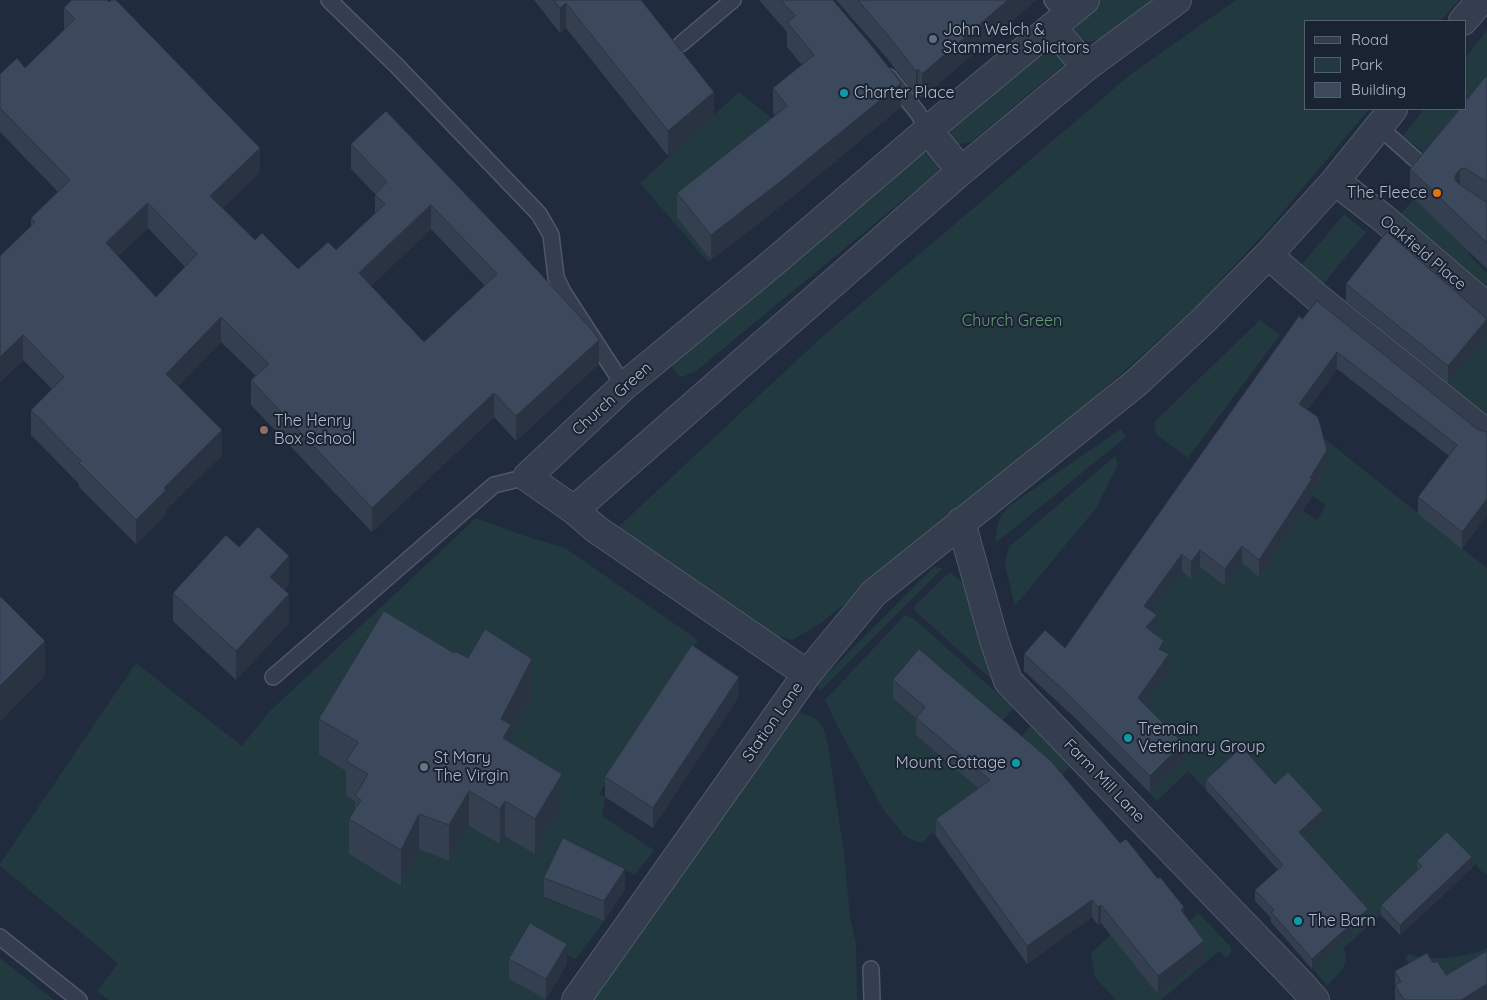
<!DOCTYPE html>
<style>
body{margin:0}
#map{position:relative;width:1487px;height:1000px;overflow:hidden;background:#202b3e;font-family:Quicksand,sans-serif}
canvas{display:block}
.legend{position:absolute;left:1304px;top:20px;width:162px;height:90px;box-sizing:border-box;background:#1a2332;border:1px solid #565f6e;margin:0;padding:6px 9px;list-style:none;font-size:15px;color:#b0b8c9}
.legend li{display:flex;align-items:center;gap:10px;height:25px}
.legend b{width:25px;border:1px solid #565f6e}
</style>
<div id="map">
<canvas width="1487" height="1000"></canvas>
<ul class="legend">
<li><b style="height:6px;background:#343e4e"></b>Road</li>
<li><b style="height:14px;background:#223a3f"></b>Park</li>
<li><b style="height:14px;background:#3c495d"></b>Building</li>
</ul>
</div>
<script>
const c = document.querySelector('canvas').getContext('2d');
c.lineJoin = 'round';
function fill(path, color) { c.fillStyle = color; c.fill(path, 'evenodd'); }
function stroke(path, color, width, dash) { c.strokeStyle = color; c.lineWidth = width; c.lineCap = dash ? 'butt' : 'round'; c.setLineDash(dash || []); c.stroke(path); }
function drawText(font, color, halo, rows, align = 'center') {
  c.font = font + ' Quicksand,sans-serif'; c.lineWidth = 4; c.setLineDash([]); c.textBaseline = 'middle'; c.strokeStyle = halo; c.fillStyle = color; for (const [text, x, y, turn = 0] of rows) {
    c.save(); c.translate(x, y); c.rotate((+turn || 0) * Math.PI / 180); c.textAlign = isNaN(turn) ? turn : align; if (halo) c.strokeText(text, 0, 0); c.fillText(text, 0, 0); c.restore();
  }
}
fill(new Path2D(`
 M1098 0H1152C1139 10 1109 36 1094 41 1083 44 1075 34 1074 24Z
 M1236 0H1459L1440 21H1306V109H1369L1271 226 1197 306 1086 405 943 525 821 623 792 640 759 630 615 530 823 336 1130 75Z
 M1487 30V75L1466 101V57Z
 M1049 46H1054L1065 63 1061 67 971 142 959 144C952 139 950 134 951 126Z
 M739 92 787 131 677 218 711 260 708 262 640 183Z
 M1424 109H1460L1425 153 1403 136Z
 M924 153H929L940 165 936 173 696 371 682 377C677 374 673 370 672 364L685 347Z
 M1414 199 1471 250 1468 254 1487 273V291L1396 219Z
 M1344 214 1366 232 1321 287 1299 268Z
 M1396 303 1487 337V423L1374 332Z
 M1260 320 1280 335 1188 458 1156 434 1154 422Z
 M1121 429 1126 437 996 543C995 528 999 517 1009 506Z
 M1325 439 1487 568V874L1481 871 1475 864 1472 868 1447 842 1417 871 1443 896 1424 913 1405 892 1343 949C1353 963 1336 976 1327 986L1313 969 1337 946 1327 873 1275 794 1206 790 1188 771 1157 801 1150 793 1183 760 1119 674 1157 632 1143 622 1182 571 1191 579 1200 567 1225 586 1242 563 1302 510 1317 520 1326 505 1287 479 1318 449Z
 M1115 456 1118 464 1096 508 1015 606 1005 564 1009 547Z
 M476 518 525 536 565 548 698 640 599 794 605 797 602 816 654 850 635 875 611 863 544 898 604 921 576 959 552 947 546 1000H109L97 991 118 963 0 866V864L136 663 242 746 269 712Z
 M934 567 943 568 820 691 817 684Z
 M950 572 969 588 983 649 992 680 914 610 915 605Z
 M905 615 913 618 1014 708 994 730 925 725 986 780 963 817 936 836 932 833 922 843 912 840 904 835 883 809 839 729 825 700Z
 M799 712 815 718 823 727 828 745 844 853 850 917 856 944 857 1000H591Z
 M1030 726 1070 766 1056 783 1014 746Z
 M1198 913 1231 947V953L1226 958 1219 951 1161 1000H1116L1095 977 1091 953 1119 927 1174 934Z
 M1487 948V1000L1417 975 1405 957 1409 954C1430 962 1466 958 1487 948Z
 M0 958 46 994 54 1000H0Z`), '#223a3f');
const service = new Path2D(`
 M329 0 396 65 539 214 551 235 556 277 563 292 624 386
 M1052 0 1065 16
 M681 44 733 0
 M889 77 918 113 928 130
 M1379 127 1423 166
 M273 677 494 485 527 477
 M0 937 79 1000
 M871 969 872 1000`);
const minor = new Path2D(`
 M1463 21 1481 0
 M1052 27 1086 67
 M928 130 961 171
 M1335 181 1383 218 1487 307
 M1268 255 1319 299 1487 434
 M574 510 961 171 1086 67 1177 0
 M961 522 994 640 1008 681 1300 983 1315 1000
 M807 674 596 529 574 510 527 477 624 386 774 262 928 130 1085 0
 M576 1000 807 674 874 593 1136 383 1204 320 1268 255 1335 181 1393 109`);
stroke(service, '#505868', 18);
stroke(minor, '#505868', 30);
stroke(service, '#343e4e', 15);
stroke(minor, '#343e4e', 28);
fill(new Path2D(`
 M534 0H641L714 117 668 156 566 28 560 33Z
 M759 0H833L901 107 781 206 711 260 677 218V193L775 116 773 113V88L802 65 787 47V32Z
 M836 0H1036L922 98 918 94 916 96 886 57Z
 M64 8 260 172 223 208 255 240 298 269 336 250 375 213V194L351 169V144L386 111 599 364 516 441 494 417 372 532 251 405V380L256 376 221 342 178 386 222 455 166 510V514L136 544 79 487V484L31 435V410L52 389 23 360 0 382 31 226V218L58 192 0 132V74L25 68 64 30ZM148 228 185 267 156 297 118 256ZM431 229 485 286 424 342 371 286Z
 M1487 75V269L1410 195V169Z
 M1346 284 1487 319V337L1448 383 1346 301Z
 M1302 319 1477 429 1485 432 1462 549 1418 514V497L1449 456 1337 369 1307 410 1327 467 1312 492V496L1259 577 1242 563 1225 586 1200 567 1191 579 1182 571 1152 612 1157 632 1155 634 1164 652 1169 671 1145 705 1183 760 1150 793 1075 718 1024 671V654L1065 648Z
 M239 547 289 584 284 590 289 623 236 680 173 621V593Z
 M454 653 532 694 511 736V743L562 809 535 854 505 836 500 844 469 826 449 861 419 849 401 886 349 854V819L355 809V801L346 796V771L319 754V719Z
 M893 680 1120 843 1184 915 1204 958 1158 994 1101 923 1098 925 1092 917 1027 964 936 836V819L978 788 916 735V718L893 698Z
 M739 696 653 828 605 797V777Z
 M1206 780 1275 784 1323 820 1304 838 1368 919 1312 969 1271 922V918L1255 901V890L1278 870 1206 790Z
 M1417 861 1472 868 1400 935 1381 915V905L1417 870Z
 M544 878 625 889 604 921 544 897Z
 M509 959 567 964 546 999 509 979Z
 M1433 963 1446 975 1487 1000H1395V971Z`), '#343f50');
fill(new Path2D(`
 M1008 0H1036L922 98V74Z
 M566 3V28L560 33V8Z
 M918 69V94L916 96V71Z
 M901 83V107L781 206 711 260V235Z
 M714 92V117L668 156V131Z
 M260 148V172L210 221V196Z
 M1460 169V195L1455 202V176Z
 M148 203V228L106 268V243Z
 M431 205V229L359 298V273Z
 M221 317V342L166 399V374Z
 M1487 320V337L1448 383V366Z
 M23 335V360L0 382V357Z
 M599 340V364L516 441V416Z
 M1337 352V369L1299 421V404Z
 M494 393V417L372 532V508Z
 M222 430V455L166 510V514L136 544V520L164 488Z
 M1327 450V467L1312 492V496L1259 577V560L1310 478Z
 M1487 499V516L1462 549V532Z
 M1242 546V563L1225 586V569Z
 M1200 550V567L1191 579V562Z
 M1182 554V571L1144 623V606Z
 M289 556V584L270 605V577Z
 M289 594V623L236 680V651Z
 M1157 615V632L1146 644V627Z
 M45 641V676L0 722V686Z
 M1164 641V658L1159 649Z
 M1169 654V671L1138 715V698Z
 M532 659V694L511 736V761L503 774 501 719Z
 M739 677V696L653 828V808Z
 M1183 743V760L1150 793V776Z
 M562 774V809L535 854V819Z
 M469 791V826L449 861V825Z
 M505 801V836L500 844V809Z
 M1323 810V820L1299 842V832Z
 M419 814V849L401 886V850Z
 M1472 857V868L1400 935V925Z
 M625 869V889L604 921V901Z
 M1092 900V917L1027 964V946Z
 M1101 905V923L1098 925V907Z
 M1184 907V925L1181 910Z
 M1368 909V919L1312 969V959Z
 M1204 941V958L1158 994V976Z
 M567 944V964L546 999V979Z
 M1487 984V1000H1461Z`), '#2a3341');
const building = new Path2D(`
 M72 0H107L109 2 111 0H116L260 148 210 196 255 240 262 233 298 269 328 242 336 250 385 204 375 194 387 182 351 144 386 111 514 245 593 331 599 340 516 416 494 393 372 508 251 380 269 364 221 317 166 374 222 430 164 488 166 490 136 520 79 463 81 461 31 410 64 377 23 335 0 357V256L35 222 31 218 70 180 0 108V74L17 58 25 68 75 19 64 8ZM148 203 197 254 156 297 106 243ZM431 205 497 274 424 342 359 273Z
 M554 0H641L714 92 668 131 566 3 560 8Z
 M781 0H833L871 45 901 83 781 181 711 235 677 193 787 106 773 88 814 55 787 22 795 16Z
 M858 0H1008L922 74 918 69 916 71 886 33Z
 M1487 75V182L1465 168 1460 169 1455 176V180L1459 184 1486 202H1487V243L1410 169 1460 109H1466V101Z
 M1387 232 1487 319 1448 366 1346 284Z
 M1317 301 1477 429 1485 432H1487V499L1462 532 1418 497 1457 445 1337 352 1299 404 1318 417 1327 450 1310 478 1312 479 1259 560 1242 546 1225 569 1200 550 1191 562 1182 554 1144 606 1157 615 1146 627 1164 641 1159 649 1169 654 1138 698 1183 743 1150 776 1075 701 1024 654 1045 630 1065 648 1133 550 1299 316 1302 319Z
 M258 527 289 556 270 577 289 594 236 651 173 593 226 535 239 547Z
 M0 596 45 641 0 686Z
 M384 611 454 653 455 651 468 658 485 629 532 659 501 719 511 725 503 738 562 774 535 819 505 801 500 809 469 791 449 825 419 814 401 850 349 819 361 800 355 796 368 774 346 761 358 742 319 719Z
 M692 645 739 677 653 808 605 777Z
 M919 649 1050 760 1120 843 1126 839 1158 879 1160 877 1184 907 1181 910 1204 941 1158 976 1101 905 1098 907 1092 900 1027 946 936 819 990 780 916 718 925 707 893 680Z
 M1242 747 1275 784 1288 772 1323 810 1299 832 1368 909 1312 959 1271 912 1274 910 1255 890 1283 865 1206 780Z
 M1447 832 1472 857 1400 925 1381 905 1422 866 1417 861Z
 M563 838 625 869 604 901 544 878Z
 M530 923 567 944 546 979 509 959Z
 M1487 951V984L1461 1000H1404L1395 985 1401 982 1395 971 1427 953 1433 963 1437 961 1446 975Z`);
fill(building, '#3c495d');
stroke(building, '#2a3341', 1);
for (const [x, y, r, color] of [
 [933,39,5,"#5c6f8a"],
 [844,93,5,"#0f9aa8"],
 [1437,193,5,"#e8710a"],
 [264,430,5,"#8d6e63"],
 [1128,738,5,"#0f9aa8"],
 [1016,763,5,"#0f9aa8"],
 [424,767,5,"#6b7280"],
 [1298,921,5,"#0f9aa8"]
]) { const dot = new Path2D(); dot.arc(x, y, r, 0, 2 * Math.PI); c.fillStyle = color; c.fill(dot); stroke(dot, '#1a2332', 2); }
drawText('16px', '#b0b8c9', '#1a2332', [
 ["John Welch &",943,30],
 ["Stammers Solicitors",943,48],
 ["Charter Place",854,93],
 ["The Fleece",1427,193,"right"],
 ["The Henry",274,421],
 ["Box School",274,439],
 ["Tremain",1138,729],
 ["Veterinary Group",1138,747],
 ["St Mary",434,758],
 ["The Virgin",434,776],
 ["Mount Cottage",1006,763,"right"],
 ["The Barn",1308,921]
], 'left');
drawText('16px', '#b0b8c9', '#1a2332', [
 ["Oakfield Place",1423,253,40],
 ["Church Green",612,399,-42],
 ["Station Lane",773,722,-55],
 ["Farm Mill Lane",1104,781,46]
]);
drawText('16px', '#649d74', '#1a2332', [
 ["Church Green",1012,321]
]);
</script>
